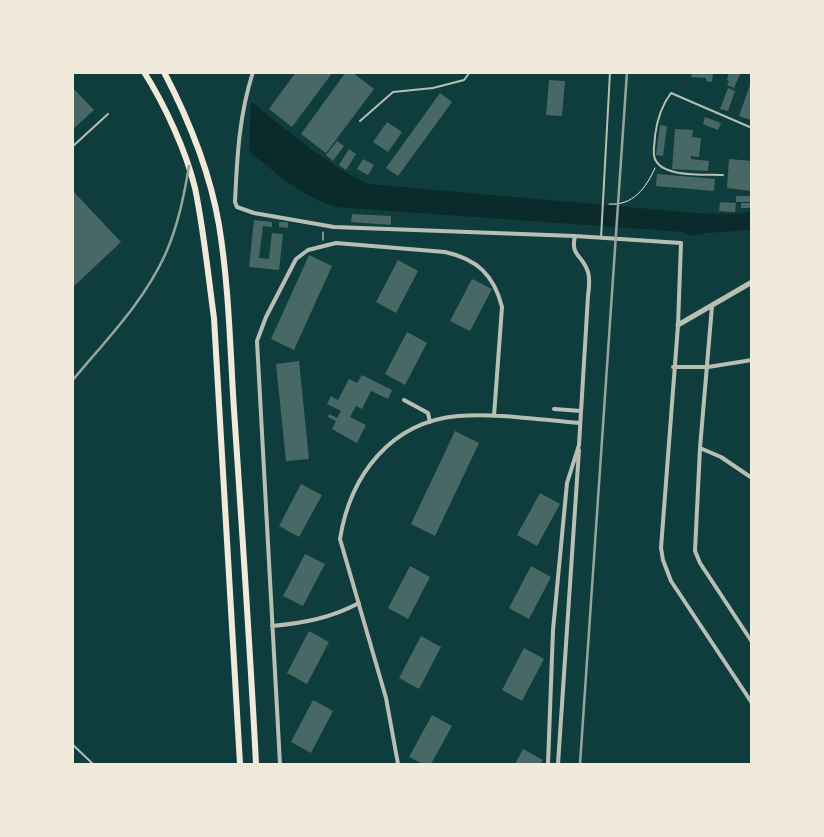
<!DOCTYPE html>
<style>
body{margin:0}
#map{position:relative;width:824px;height:837px;overflow:hidden;background:#0f3d3e;font-family:Quicksand,sans-serif}
canvas{display:block}
.frame{position:absolute;inset:0;border:74px solid #f1e9da;pointer-events:none}
</style>
<div id="map">
<canvas width="824" height="837"></canvas>
<div class="frame"></div>
</div>
<script>
const c = document.querySelector('canvas').getContext('2d');
c.lineJoin = 'round';
function fill(path, color) { c.fillStyle = color; c.fill(path, 'evenodd'); }
function stroke(path, color, width, dash) { c.strokeStyle = color; c.lineWidth = width; c.lineCap = dash ? 'butt' : 'round'; c.setLineDash(dash || []); c.stroke(path); }
fill(new Path2D(`
 M251 102C287 130 328 166 369 184L694 213 735 214 751 212V230L706 233 690 236 684 232 336 207C301 196 277 174 249 151Z`), '#0a2a2b');
fill(new Path2D(`
 M296 72H333L292 127 269 109Z
 M346 72H352L374 89 326 153 301 134Z
 M692 72H713L712 82 706 81V78L691 77Z
 M729 72H741L734 88 727 85 729 81 727 80Z
 M549 80 565 81 562 116 546 115Z
 M751 82 752 119 751 120 739 116Z
 M72 87 94 110 72 130Z
 M728 88 735 91 728 111 720 109Z
 M440 93 452 102 398 176 386 168Z
 M705 117 721 123 718 130 703 124Z
 M387 122 402 132 388 152 373 142Z
 M660 125 667 126 663 156 656 155Z
 M675 129 693 130 692 137 701 138 699 157 691 156V159L709 161 708 171 672 169Z
 M337 141 344 146 333 161 326 155Z
 M349 149 356 154 346 170 339 165Z
 M363 159 374 165 368 175 357 169Z
 M729 159 752 161V191L727 188Z
 M657 174 715 179 714 191 656 186Z
 M72 190 121 242 72 288Z
 M736 196H752V202H736Z
 M720 202 736 203 735 212 719 211Z
 M741 203H752V208H741Z
 M352 214 391 216V225L351 222Z
 M254 220 272 222V227L263 226 259 258 269 259 272 233 283 234 279 270 249 267Z
 M279 222H288V228L279 227Z
 M309 255 332 266 294 350 271 339Z
 M398 260 418 271 396 313 376 302Z
 M472 279 492 289 470 331 450 321Z
 M407 332 427 343 405 385 385 374Z
 M299 361 309 459 286 461 276 364Z
 M362 375 392 390 388 399 371 391 362 409 356 406 350 417 366 425 357 443 332 429 336 421 328 417 329 414 337 418 341 411 327 404 331 396 338 400 349 379 357 383Z
 M455 431 479 443 435 536 411 524Z
 M301 484 322 495 299 537 279 526Z
 M540 493 560 504 537 546 517 535Z
 M305 554 325 564 303 606 283 596Z
 M410 566 430 577 408 619 388 608Z
 M531 566 551 577 529 619 509 608Z
 M309 631 329 642 307 684 287 673Z
 M421 636 441 647 419 689 399 678Z
 M524 648 544 659 522 701 502 690Z
 M313 700 333 711 311 753 291 742Z
 M432 715 452 726 431 764H423L409 757Z
 M523 749 543 760 540 764H515Z`), '#486865');
stroke(new Path2D(`
 M609 204C633 206 646 188 655 168
 M323 232V240`), '#f1e9da', 1);
stroke(new Path2D(`
 M360 121 393 92 433 88 464 80 470 72
 M72 147 108 114
 M723 175C705 174 663 178 655 159 652 153 655 143 655 136 657 120 661 106 671 93L752 128
 M601 238 610 72
 M72 744 93 764`), '#b8beb3', 2);
stroke(new Path2D(`
 M253 72C239 115 237 158 235 202L237 207 254 213 334 227 575 236 681 243 678 325 661 548 663 560 671 581 752 703
 M712 306 700 448 695 551 700 563 752 642
 M673 367H708L752 360
 M404 400 428 413 430 422
 M554 409 581 411
 M700 448 721 457 752 478
 M272 626C304 623 331 618 359 603
 M280 764 257 341 266 317 296 259 308 250 336 243 445 252C477 259 494 275 502 307L494 416
 M398 764 386 698 340 539C350 476 390 422 458 416 498 413 540 420 580 423
 M548 764 553 630 567 483 579 445 588 296C589 289 590 279 588 272 583 255 570 256 575 236
 M558 764 579 450`), '#b8beb3', 4);
stroke(new Path2D(`
 M678 325 752 282`), '#b8beb3', 5);
stroke(new Path2D(`
 M144 72C165 105 186 151 195 188 204 231 208 275 214 318L240 764
 M164 72C189 120 210 172 219 225 229 286 230 348 234 410 242 528 250 646 256 764`), '#f1e9da', 6);
stroke(new Path2D(`
 M72 381C105 341 143 303 165 255 178 226 184 196 189 166
 M580 764 627 72`), '#97a49c', 2.5);
</script>
